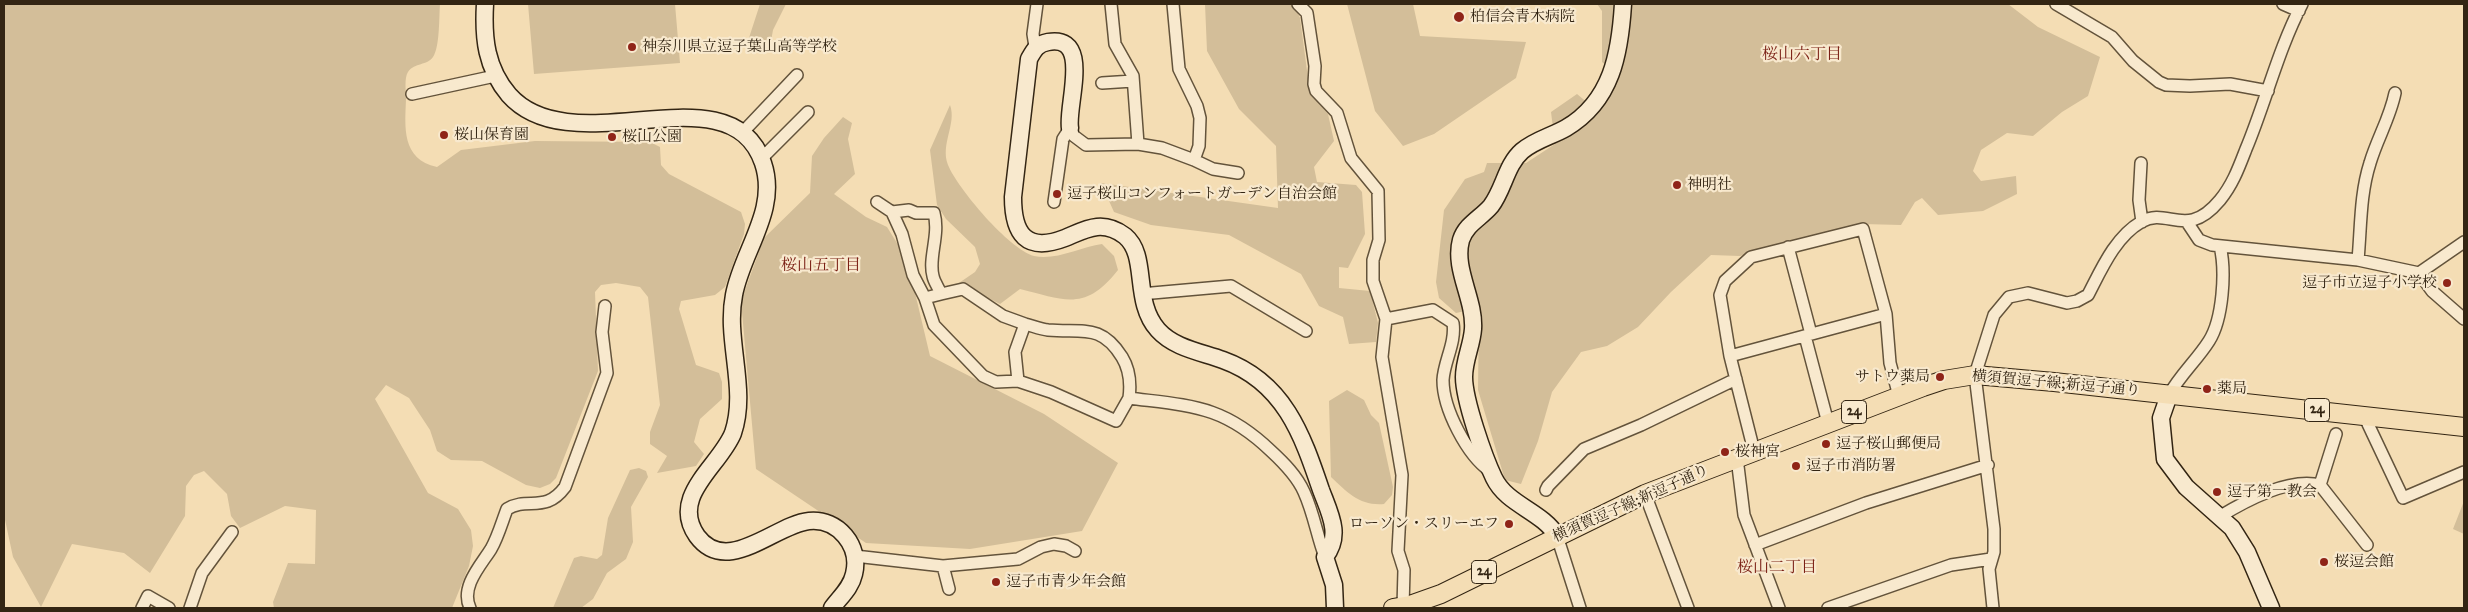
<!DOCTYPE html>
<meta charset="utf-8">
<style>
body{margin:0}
#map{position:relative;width:2468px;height:612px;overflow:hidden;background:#f4ddb4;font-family:"IM FELL Great Primer",serif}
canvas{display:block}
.frame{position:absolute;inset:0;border:5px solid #332513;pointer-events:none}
</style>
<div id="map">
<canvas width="2468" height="612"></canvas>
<div class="frame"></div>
</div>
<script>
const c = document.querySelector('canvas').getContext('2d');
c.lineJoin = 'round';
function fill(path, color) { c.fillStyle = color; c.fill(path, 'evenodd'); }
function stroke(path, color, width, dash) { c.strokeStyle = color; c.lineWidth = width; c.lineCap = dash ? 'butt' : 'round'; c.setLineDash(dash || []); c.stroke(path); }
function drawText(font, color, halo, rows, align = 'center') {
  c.font = font + ' "IM FELL Great Primer","Noto Serif JP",serif'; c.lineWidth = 4.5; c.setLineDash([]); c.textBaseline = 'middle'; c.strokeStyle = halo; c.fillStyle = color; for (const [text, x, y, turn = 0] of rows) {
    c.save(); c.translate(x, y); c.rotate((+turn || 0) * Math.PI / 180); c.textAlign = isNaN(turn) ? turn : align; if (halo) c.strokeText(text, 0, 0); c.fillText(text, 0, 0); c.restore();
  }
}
fill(new Path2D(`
 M4 4H440C439 16 440 47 433 57 427 66 415 62 408 72 404 78 406 91 406 99 405 127 401 159 437 167L461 150 535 141 650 142 660 147 661 165 669 174 741 212 745 224 744 234 725 287 715 295 681 301 679 309 696 365 719 373 722 382V399L700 419 694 442 704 454 696 466 657 473 667 456 650 444V432L660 405 648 297 640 287 616 283 601 285 595 292 598 371 556 478 550 484 540 488 526 485 482 461 451 460 437 451 430 430 409 398 386 385 375 399 428 493 458 509 471 530 473 546 469 566 452 608H274L273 602 288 563 315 564 316 510 285 506 240 528 231 516 227 494 204 471 194 475 186 486 185 516 150 573 124 553 72 544 41 607 13 557 4 515Z
 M528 4H675L680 63 534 74Z
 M760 4H786L773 30 769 52 746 47Z
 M1205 4H1294L1300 18 1310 93 1328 114 1334 141 1314 167 1317 182 1356 185 1362 192 1365 234 1348 268 1339 267V288L1370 291 1378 323 1376 342 1349 344 1343 317 1319 306 1301 274 1229 235 1151 225 1114 212 1101 183 1278 208 1276 146 1239 109 1207 51Z
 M1347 4H1413L1420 36 1526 42 1516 78 1434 134 1403 146 1375 111Z
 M1597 4H2008L2038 27 2100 57 2088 96 2062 112 2033 136 2007 133 1981 150 1973 171 1981 181 2016 176 2017 194 1983 211 1938 215 1922 198 1915 202 1901 225 1863 224 1740 256 1711 255 1671 292 1638 327 1607 346 1581 352 1552 392 1538 441 1521 484 1505 480 1478 390 1479 308 1456 313 1439 298 1436 282 1444 210 1465 179 1484 172 1487 163H1526L1555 144 1551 112 1577 94 1595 109 1608 67 1602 62V11Z
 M950 105C957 124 940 144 948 165 958 189 1009 249 1034 256 1055 261 1081 247 1102 244L1114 256 1118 270C1085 312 1065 300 1020 289L1000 304 974 291 956 285 975 272 980 264 975 247 946 219 937 205 930 150Z
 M843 117 852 123 848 139 855 174 834 194 866 217 887 227 907 259 930 356 1044 414 1118 463 1082 531 970 549 866 543 756 469 741 301 764 238 810 193 812 156 824 138Z
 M1347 390 1364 400 1371 415 1379 423 1393 487 1392 495 1384 504C1360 506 1348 493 1331 477L1329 401Z
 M639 468 646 471 648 477 631 507 633 542 626 559 607 573 593 599 581 608H553L574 558 581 556 597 559 602 555 608 518 630 470Z
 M2464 501V534L2453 529Z`), '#d3be99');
const street = new Path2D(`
 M1111 4 1115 44 1133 76 1138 144
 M1173 4 1179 69 1197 106 1200 118 1199 146 1194 160 1213 169 1238 173
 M1298 4 1307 13 1315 66 1314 84 1316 91 1337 113 1351 158 1378 191 1379 240 1373 260V281L1386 319 1382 357 1402 475 1398 551 1404 570 1403 607
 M2056 4 2112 37 2133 61 2159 82 2166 85 2190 86 2230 84 2268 91
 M2283 4 2299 11
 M1035 47 1033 34 1037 4
 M1102 83 1133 81
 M412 94 495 76
 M742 133 797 75
 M761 159 808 112
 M2141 163 2139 200 2142 222
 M877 202 892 212 902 234 913 275 925 298 934 325 983 376 996 382 1018 381 1051 392 1116 421 1129 398C1191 406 1223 405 1271 451 1284 463 1297 476 1304 492 1314 514 1317 536 1325 557
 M1054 202 1063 139 1070 128 1074 136 1086 145 1138 144 1162 148 1194 160
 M892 212 909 210 916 213H934C940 235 928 258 933 276 934 282 939 288 941 294L925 298
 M2187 222 2199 240 2212 245 2358 260 2419 273
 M2464 242 2419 273 2432 291 2464 319
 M1788 247 1811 334
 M2358 260C2361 227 2360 194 2370 163 2377 139 2390 118 2395 93
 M941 294 963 289 1003 316 1025 324
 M1141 294 1231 286 1306 331
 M1386 319 1433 310 1453 323C1456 343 1444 361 1443 380 1443 409 1467 455 1490 471
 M1805 336 1828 423
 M1730 356 1886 314
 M1018 381 1015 352 1025 324C1033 326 1040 329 1048 330 1082 333 1101 323 1122 357 1130 370 1131 383 1129 398
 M2169 395C2180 375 2197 360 2209 341 2223 319 2226 271 2220 246
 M2368 415V424L2403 498 2464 472
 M1754 451 1730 356 1720 295 1725 281 1751 257 1863 229 1886 314 1890 363 1899 396
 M1737 458 1744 515 1779 608
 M2320 485 2336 434
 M1546 490 1548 486 1584 449 1641 425 1736 379
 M1645 494 1688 608
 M2219 517C2245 501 2289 477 2320 485L2367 545
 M1557 536 1580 608
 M1755 545 1866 503 1988 465
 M855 556 943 566 949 589
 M943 566 1018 559 1041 547 1054 544 1066 546 1075 551
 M142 608 148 596 169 608
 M190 608 202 573 232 532
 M470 608C460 587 481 565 491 549 498 537 502 522 507 509 528 496 545 514 565 487L607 373 602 332 605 306
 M1828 608 1951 565 1991 559
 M1993 608 1989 569 1994 552V529L1975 375 1994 315 2009 297 2028 293 2067 303 2077 301 2088 295C2101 270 2115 237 2141 222 2168 206 2186 241 2220 200 2233 184 2239 167 2246 149 2266 101 2278 50 2302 4`);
const secondary = new Path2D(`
 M485 4C483 38 486 68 509 95 573 167 730 66 763 163 779 210 742 251 734 295 725 340 748 389 733 433 720 466 669 496 697 536 727 577 776 524 809 521 838 518 861 546 854 574 851 588 840 597 832 608
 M1070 128C1066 106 1093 34 1048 42 1037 44 1034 50 1029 59L1013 197C1013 234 1026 253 1065 238 1075 234 1086 228 1097 227 1107 226 1117 230 1125 236 1149 256 1132 301 1158 330 1174 348 1201 352 1223 360 1284 382 1302 434 1321 490 1330 514 1342 535 1325 557L1334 585 1335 608
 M2169 395 2161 418 2165 459 2186 487 2232 528 2247 552 2271 608
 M1557 536C1542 511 1507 505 1494 478 1484 457 1464 400 1464 377 1464 360 1472 345 1473 329 1475 299 1453 269 1461 240 1466 224 1481 218 1491 206 1504 189 1506 165 1522 151 1535 140 1552 136 1566 128 1612 101 1620 53 1623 4`);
const primary = new Path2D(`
 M1393 608 1410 605 1441 594 1645 494 1923 387 1944 380 1975 375 2054 382 2464 427`);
stroke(street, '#63533b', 14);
stroke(secondary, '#332513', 19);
stroke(primary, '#332513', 20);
stroke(street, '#f8e9ce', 11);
stroke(secondary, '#f8e9ce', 16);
stroke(primary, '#f4ddb4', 18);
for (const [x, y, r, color] of [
 [1459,17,6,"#8f2418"],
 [632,47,5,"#8f2418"],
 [444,135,5,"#8f2418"],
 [612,137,5,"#8f2418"],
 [1677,185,5,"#8f2418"],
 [1057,194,5,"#8f2418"],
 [2447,283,5,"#8f2418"],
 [1940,377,5,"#8f2418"],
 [2207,389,5,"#8f2418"],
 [1826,444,5,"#8f2418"],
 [1725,452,5,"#8f2418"],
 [1796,466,5,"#8f2418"],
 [2217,492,5,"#8f2418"],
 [1509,524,5,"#8f2418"],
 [2324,562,5,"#8f2418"],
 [996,582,5,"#8f2418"]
]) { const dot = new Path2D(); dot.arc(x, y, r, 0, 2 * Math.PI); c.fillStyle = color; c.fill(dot); stroke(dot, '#f8e9ce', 2); }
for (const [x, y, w] of [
 [2317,410,25],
 [1854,412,25],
 [1484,572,25]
]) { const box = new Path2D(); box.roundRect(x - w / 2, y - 11.5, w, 23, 4); c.fillStyle = '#f8e9ce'; c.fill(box); stroke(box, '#332513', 1); }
drawText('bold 14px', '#332513', null, [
 ["24",2317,410],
 ["24",1854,412],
 ["24",1484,572]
]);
drawText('15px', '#332513', '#f8e9ce', [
 ["柏信会青木病院",1470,17],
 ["神奈川県立逗子葉山高等学校",642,47],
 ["桜山保育園",454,135],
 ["桜山公園",622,137],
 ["神明社",1687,185],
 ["逗子桜山コンフォートガーデン自治会館",1067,194],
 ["逗子市立逗子小学校",2437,283,"right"],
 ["サトウ薬局",1930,377,"right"],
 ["薬局",2217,389],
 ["逗子桜山郵便局",1836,444],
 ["桜神宮",1735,452],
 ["逗子市消防署",1806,466],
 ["逗子第一教会",2227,492],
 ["ローソン・スリーエフ",1499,524,"right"],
 ["桜逗会館",2334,562],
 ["逗子市青少年会館",1006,582]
], 'left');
drawText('15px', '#332513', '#f8e9ce', [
 ["横須賀逗子線;新逗子通り",2056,384,5],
 ["横須賀逗子線;新逗子通り",1631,504,-24]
]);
drawText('16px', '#7a1f14', '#f8e9ce', [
 ["桜山六丁目",1802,55],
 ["桜山五丁目",821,266],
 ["桜山二丁目",1777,568]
]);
</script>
